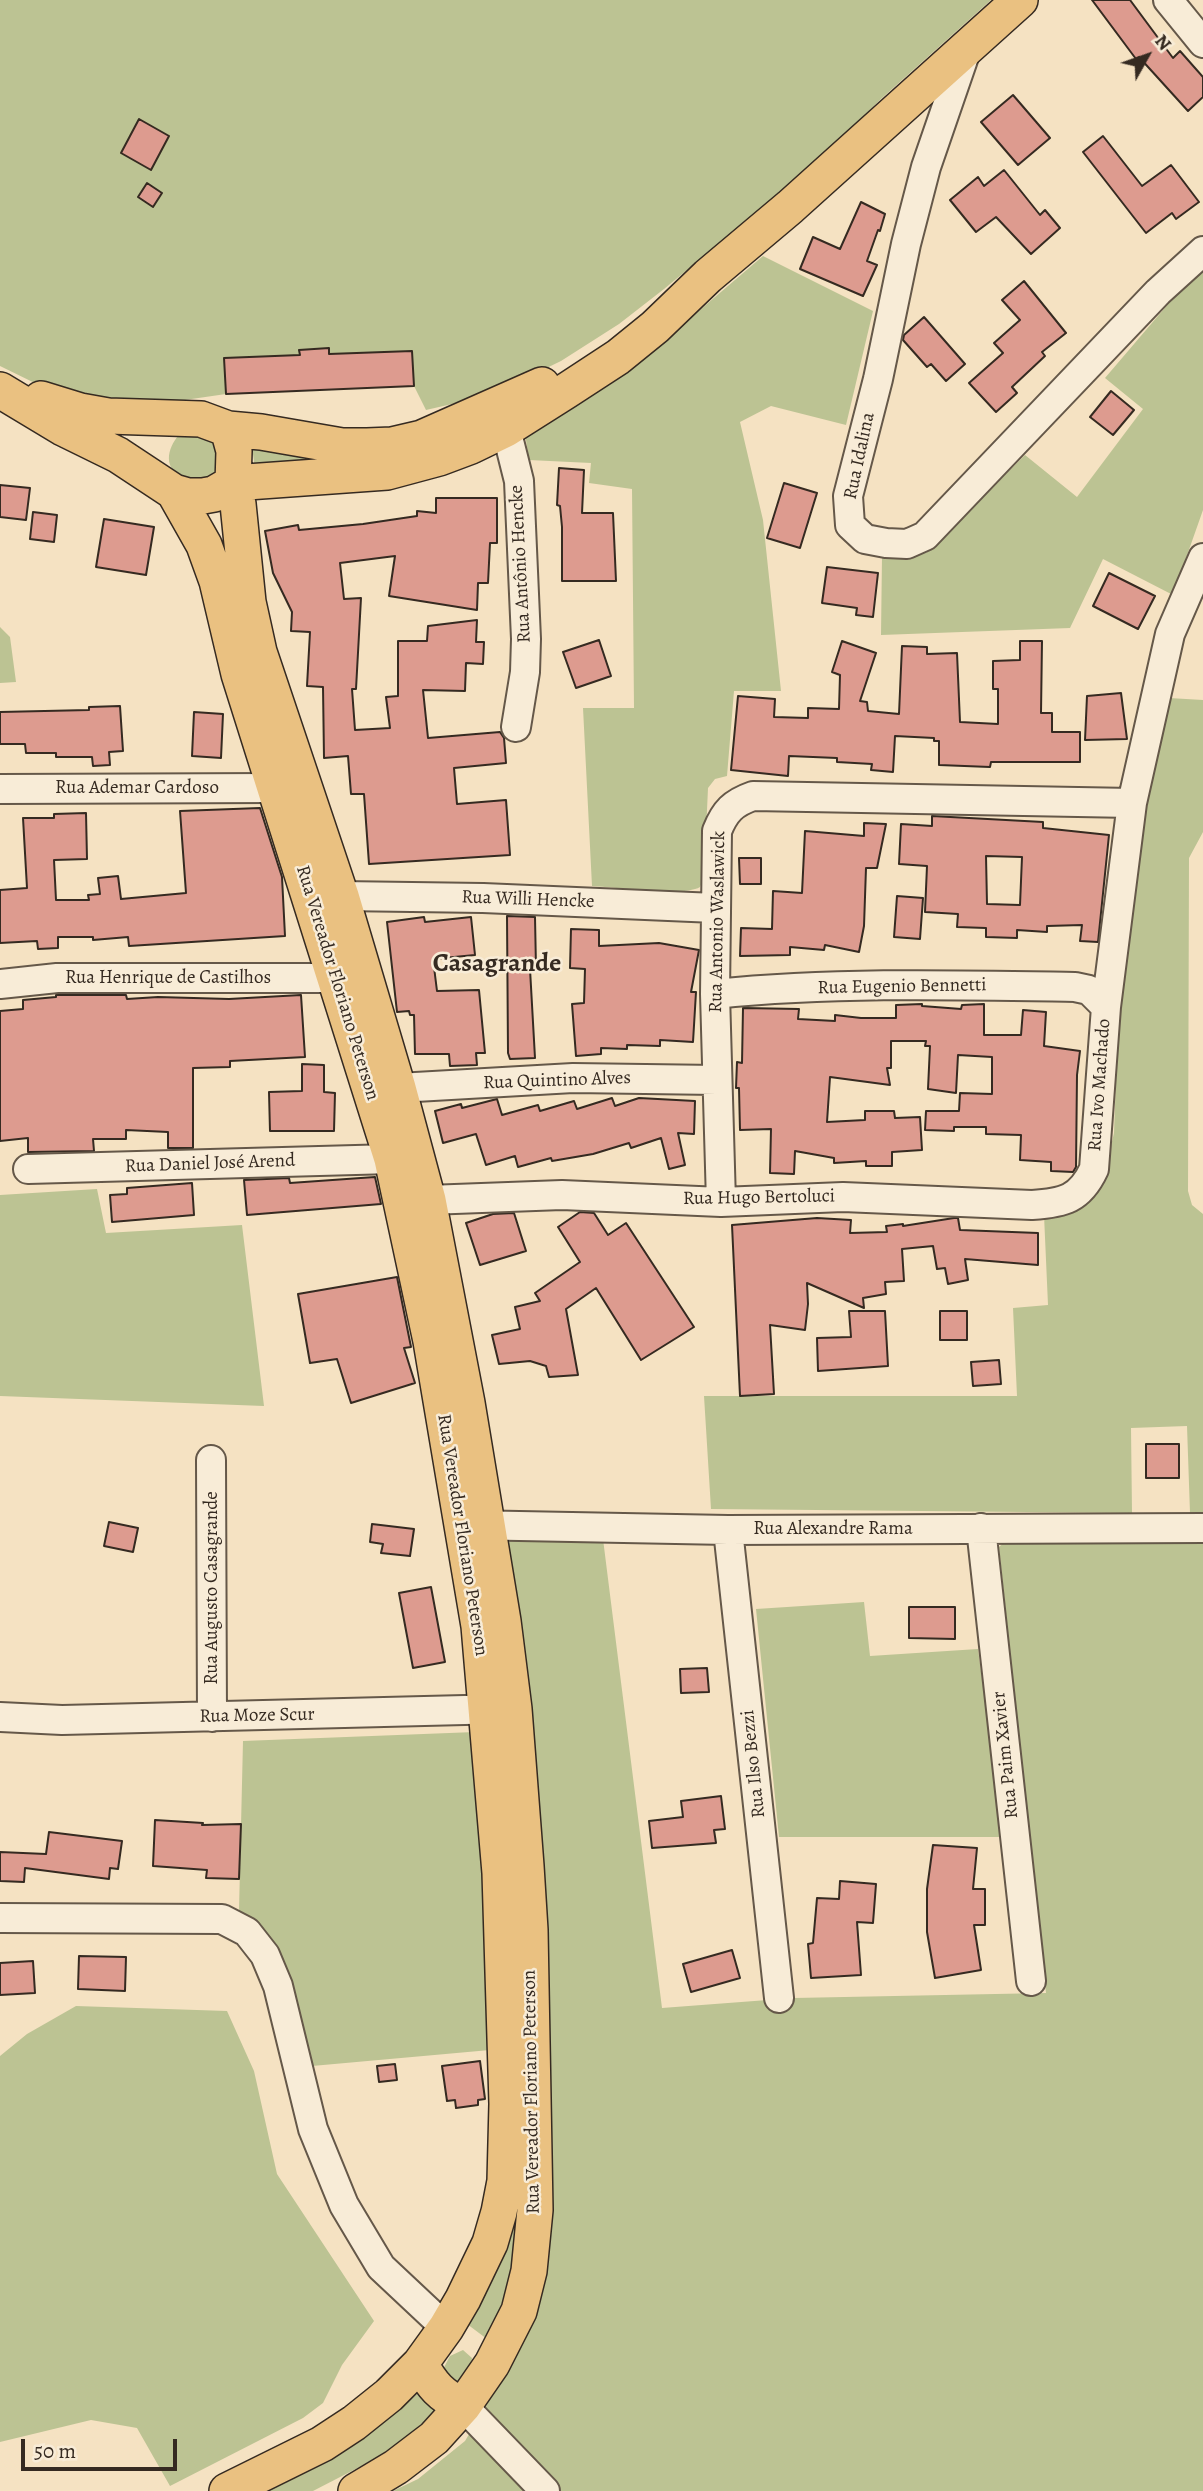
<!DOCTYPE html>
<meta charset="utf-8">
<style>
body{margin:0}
#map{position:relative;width:1203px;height:2491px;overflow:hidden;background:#f5e2c2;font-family:Alegreya,serif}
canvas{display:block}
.north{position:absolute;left:1112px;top:21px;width:70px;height:70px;-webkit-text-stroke:5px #f8ecd7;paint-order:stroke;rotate:50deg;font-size:19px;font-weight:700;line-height:28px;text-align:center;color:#352a21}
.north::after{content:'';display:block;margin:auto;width:24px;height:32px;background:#352a21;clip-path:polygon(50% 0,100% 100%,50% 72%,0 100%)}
.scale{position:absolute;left:21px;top:2439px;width:156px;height:32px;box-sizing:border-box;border:4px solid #352a21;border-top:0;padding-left:9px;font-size:21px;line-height:24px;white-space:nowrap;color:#352a21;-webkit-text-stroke:5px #f8ecd7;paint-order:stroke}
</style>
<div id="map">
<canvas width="1203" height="2491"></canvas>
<div class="north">N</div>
<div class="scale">50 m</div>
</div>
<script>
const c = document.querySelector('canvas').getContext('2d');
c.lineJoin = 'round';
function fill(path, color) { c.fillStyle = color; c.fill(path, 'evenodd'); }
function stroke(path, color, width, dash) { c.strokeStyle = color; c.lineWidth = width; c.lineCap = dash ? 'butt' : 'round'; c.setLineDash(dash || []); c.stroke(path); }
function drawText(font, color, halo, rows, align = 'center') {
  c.font = font + ' Alegreya,serif'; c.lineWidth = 5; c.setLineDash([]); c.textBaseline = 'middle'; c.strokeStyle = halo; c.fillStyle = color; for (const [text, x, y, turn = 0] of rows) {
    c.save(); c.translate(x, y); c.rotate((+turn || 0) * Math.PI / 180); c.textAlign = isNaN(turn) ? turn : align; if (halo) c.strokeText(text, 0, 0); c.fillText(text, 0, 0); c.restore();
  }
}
fill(new Path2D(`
 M0 0H991L882 98 809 169 664 289 619 324 561 361 491 395 426 410 414 386 329 354 327 348 300 350V355L224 358 226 394 164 403 78 397 45 388 0 366Z
 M763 256 873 311 846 425 771 406 740 422 763 520 781 691H734L727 776 715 779 708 788 704 877 700 887C684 897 615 887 592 886L583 708H634L632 489 589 483 591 463 529 460 524 427 673 333Z
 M1203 270V510L1173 595 1103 559 1070 628 881 635 882 556 926 553 1025 455 1077 497 1143 409 1105 378 1169 303Z
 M183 431 216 436 220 471 205 482C197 480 184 480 178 475 161 463 171 441 183 431Z
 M251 440 329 458 252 470 254 461Z
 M0 627 10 637 16 682 0 683Z
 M1169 698 1203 700V832L1189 858 1188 1191 1192 1205 1203 1214V1513H1190L1187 1426 1131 1428 1132 1513 711 1509 704 1396H1017L1013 1308 1048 1305 1044 1215 1106 1168 1114 1133 1119 994 1144 809Z
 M97 1189 106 1233 242 1225 264 1406 0 1396V1195Z
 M514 1537 603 1539 662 2008 794 1998 1046 1993 999 1547 1008 1539 1203 1540V2491H393L418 2479 465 2441 512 2362 532 2315 549 2253V2018L507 1544Z
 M864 1602 870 1656 978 1649 1003 1837H779L756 1609Z
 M475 1732 486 1892 490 2050 312 2066C303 2032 293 1973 275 1944 266 1930 253 1920 239 1911L243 1741Z
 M76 2006 227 2011 254 2071 277 2174 374 2321 342 2365 323 2403 303 2418 170 2486 137 2428 91 2420 0 2442V2056L27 2034Z
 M518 2205 522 2228 509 2286 487 2339 463 2321Z
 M463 2350 472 2358C471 2371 464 2380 452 2384L441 2373 450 2356Z
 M422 2390 440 2407 408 2436 375 2459 313 2491H257L351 2443 383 2423Z`), '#bcc393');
const building = new Path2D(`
 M1092 0H1130L1173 58 1180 51 1203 77V97L1188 111 1139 57 1136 59Z
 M1013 95 1050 138 1018 165 981 122Z
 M139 119 169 136 151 170 121 153Z
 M1103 136 1142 186 1171 165 1199 202 1176 219 1172 213 1146 233 1083 152Z
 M1004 170 1040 215 1045 210 1060 228 1031 254 996 217 976 232 950 200 978 177 984 186Z
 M147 183 162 193 153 207 138 197Z
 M861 202 885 214 880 231 878 230 867 261 877 265 863 296 800 269 813 237 840 249Z
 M1024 281 1066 333 1042 352 1045 356 1012 387 1017 393 996 412 969 383 1003 353 994 343 1020 320 1002 300Z
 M924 317 965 364 946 381 931 364 927 367 903 340 904 335Z
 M329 348V354L412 351 414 386 226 394 224 358 300 355 299 350Z
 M1111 391 1134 410 1113 435 1090 417Z
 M559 468 584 470 582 513H613L616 581H562V527L560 506 557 505Z
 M784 483 817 493 800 548 767 538Z
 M0 485 30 488 26 520 0 517Z
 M436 498H497V543H490L488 583H478L477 610 389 596 395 556 340 563 344 599 361 598 356 689H352L355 730 390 728 386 697 398 696V641H427L428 626 477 620 476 642H484L483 664 466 663 465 691 423 690 428 738 500 732 504 738 506 763 454 768 457 804 506 800 510 855 369 864 364 794H351L348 756 324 758 323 687 307 686 310 632 291 631 292 612 273 573 265 531 298 525 299 530 363 524 417 516V511L436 513Z
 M33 512 57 515 54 542 30 539Z
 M104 519 154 527 146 575 96 567Z
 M827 567 878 573 873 617 856 615 857 608 822 603Z
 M1109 573 1155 596 1138 629 1093 606Z
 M599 640 611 676 576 688 563 652Z
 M842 641 876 653 860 701 867 702 868 711 899 714 902 646 927 647V654L957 653 960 722 998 724V689H993V661L1020 660V641H1042L1041 713H1052V732H1080V762H991L990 767 939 765V741H934V738L895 736 893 772 871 770 872 764 837 762V758L789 756 788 776 731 770 738 696 775 699 774 717 808 718V708L839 709 840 675 832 672Z
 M1121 693 1127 739 1085 740 1087 696Z
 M120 706 123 751 109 752 110 765 93 766 92 757H56V753H26L25 744H0V712L89 710V707Z
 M194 712 223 714 221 758 192 756Z
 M260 808 282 877 285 936 129 946 128 937 93 940V937H58V948L38 949 37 941 0 943V890L27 888 23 818H54V814L86 813 87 859 54 860 56 900H89L88 895 100 894 98 878 118 876 121 899 186 893 180 811Z
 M932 816 1043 822V828L1109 835 1098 942 1080 941 1082 925 1047 926V932L1017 930V938L986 937V928L957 927 958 914 925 912 927 866 899 864 901 824 932 826ZM986 856 1022 857 1020 905 987 904Z
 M864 823 886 824 877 868H866L864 926 859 952 825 945 824 950 790 947V955L740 956 741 928 772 929 773 891 802 893 805 831 864 836Z
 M739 858H761V884H740Z
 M897 896 923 898 920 939 894 937Z
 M507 916 535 917 536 968 530 969 535 1058 510 1059 508 1053Z
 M424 917 425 922 471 917 475 955 433 959 437 991 479 990 485 1053H476L477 1065 450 1066 449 1054H415L414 1015H410L409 1011 397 1012 387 922Z
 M571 929 599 930V946L659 943 699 950 691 992H696L693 1042 660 1040V1046L627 1045V1049L601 1048V1054L576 1056 572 1004 584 1003 585 969 570 968Z
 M56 995H126L127 999 158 997 229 999 301 995 305 1057 230 1061V1067L193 1068V1148H168V1132L126 1130V1139H93L94 1151 28 1152V1138L0 1141V1011L23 1009V1000L56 997Z
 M922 1004V1006L961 1009 962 1005 984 1004V1035H1021L1023 1010 1046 1012 1044 1046 1080 1051 1077 1075 1076 1167 1073 1172 1051 1171V1162L1020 1160 1021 1135 986 1134V1127H954V1131L925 1130 926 1111H959L960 1093 992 1094V1057L958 1055 956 1093 928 1089 930 1046H925L926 1041H891V1068H887L890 1085 830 1077 827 1122 865 1120V1111H894L895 1118 920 1117 922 1150 892 1152V1166H866V1161L834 1163V1158L795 1151 794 1174 770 1173 771 1129 740 1130 739 1088H736L737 1062 742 1063 743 1008 799 1009 798 1019 835 1021V1015L861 1018H896V1005Z
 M302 1064 324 1065V1092L335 1093 334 1131H270L269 1092 302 1091Z
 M612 1098 615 1106 639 1098 695 1101 694 1134 678 1133 685 1165 669 1169 661 1138 631 1148 629 1143 593 1154 552 1161 551 1158 518 1167 515 1156 486 1165 476 1134 443 1143 435 1111 461 1104 462 1108 497 1099 502 1115 538 1105 540 1111 574 1101 577 1109Z
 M375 1177 381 1204 247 1215 244 1180 289 1178 290 1183Z
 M192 1183 194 1215 112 1222 110 1195 127 1194V1188Z
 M580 1212 594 1213 608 1235 626 1223 694 1327 641 1360 596 1288 566 1309 578 1375 549 1377 546 1366 530 1361 499 1364 492 1335 520 1329 515 1307 540 1301 535 1293 580 1262 558 1227Z
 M514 1213 526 1251 480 1265 466 1223 493 1214Z
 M817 1218 851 1220 850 1233 887 1232 886 1226 903 1224V1226L954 1218H958L960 1230 1038 1233V1265L965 1259 968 1280 948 1284 945 1268 937 1269 933 1246 902 1249 904 1281 885 1282 886 1294 863 1298 864 1308 807 1283 808 1304 805 1330 770 1325 774 1394 740 1396 732 1225Z
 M397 1277 411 1347 404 1348 415 1383 351 1403 337 1359 310 1363 298 1294Z
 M849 1311H885L888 1366 818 1371 817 1338 851 1337Z
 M940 1311H967V1340H940Z
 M999 1360 1001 1384 973 1386 971 1362Z
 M1146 1444H1179V1478H1146Z
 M109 1522 138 1528 133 1552 104 1546Z
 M372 1524 414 1529 410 1556 381 1553 383 1544 370 1542Z
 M431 1587 445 1662 413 1668 399 1593Z
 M909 1607H955V1639L909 1638Z
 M707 1668 709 1692 681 1693 680 1669Z
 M721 1796 725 1829 714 1830 716 1843 652 1848 649 1821 683 1817 681 1801Z
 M155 1820 203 1823 202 1825 241 1824 239 1879 206 1878 207 1870 153 1866Z
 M49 1832 122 1841 118 1869 110 1868 109 1879 25 1868 24 1882 0 1881V1852L46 1854Z
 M933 1845 977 1848 973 1889H985V1925H974L981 1970 935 1978 927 1932V1889Z
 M840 1881 876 1884 873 1923 857 1922 861 1975 811 1978 808 1944 813 1943 817 1898 839 1899Z
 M732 1950 740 1978 691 1992 683 1964Z
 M79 1956 126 1957 125 1991 78 1989Z
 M33 1961 35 1993 0 1995V1963Z
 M480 2061 485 2099 478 2100V2105L456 2108 455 2100 447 2101 442 2066Z
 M395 2064 397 2080 379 2082 377 2066Z`);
fill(building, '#dd9b8f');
stroke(building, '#352a21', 2);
const minor = new Path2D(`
 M1168 0 1203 43
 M968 45 926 167 906 244 878 379 848 496 850 525 865 539 886 543 907 544 925 536 1158 292 1203 251
 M492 416 506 429 519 481 526 639 525 672 516 727
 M0 789 275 788
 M322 898 341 896 483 898 715 908
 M0 984 57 978H336
 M1106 1007 1132 803 1170 634 1203 558
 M398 1088 573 1078 717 1080
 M28 1169 392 1159
 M428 1200 562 1195 721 1202 843 1197 1032 1205C1064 1203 1080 1199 1094 1169L1106 1007 1089 990 1075 987C955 985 835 982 715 994
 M721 1202 715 994 717 831C725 811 733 803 753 796L1132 803
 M211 1460 212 1717
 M467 1525 728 1530 1203 1528
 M981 1528 1031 1981
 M728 1530 779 1998
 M0 1717 62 1720 505 1709
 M0 1918 222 1919 247 1932 265 1955 278 1986 313 2129 344 2205 381 2267 446 2328
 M463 2406 545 2491`);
const major = new Path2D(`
 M0 390 63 428 118 455 174 492 188 496H203L214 494 233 483 387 472 439 458 471 446 506 429 566 391 618 357 655 327 708 276 790 207 1020 0
 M41 399 80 411 108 416 201 419 228 429 261 432 342 446H367L392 445 422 438 542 385
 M228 429 234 451 233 483 238 504 248 602 259 652 341 896 398 1088 428 1200 467 1403 503 1621 514 1709 526 1866 530 1930 535 2210 529 2271 519 2311 492 2364 463 2406 434 2438 396 2467 356 2491
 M174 492 204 545 217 581 239 674 392 1159 431 1341 479 1626 500 1873 507 2104 505 2181 499 2212 490 2243 463 2299 446 2328 420 2364 389 2395 354 2423 322 2444 227 2491
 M420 2364C432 2385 441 2396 463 2406`);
stroke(minor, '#655849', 32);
stroke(major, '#352a21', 38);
stroke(minor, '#f8ecd7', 28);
stroke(major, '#eac181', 35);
drawText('19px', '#352a21', '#f8ecd7', [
 ["Rua Idalina",860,456,-78],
 ["Rua Antônio Hencke",521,564,-93],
 ["Rua Ademar Cardoso",137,788],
 ["Rua Willi Hencke",528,900,2],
 ["Rua Antonio Waslawick",718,922,-89],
 ["Rua Henrique de Castilhos",168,978],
 ["Rua Vereador Floriano Peterson",337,983,73],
 ["Rua Eugenio Bennetti",902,987,-1],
 ["Rua Quintino Alves",557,1081,-2],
 ["Rua Ivo Machado",1100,1085,-86],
 ["Rua Daniel José Arend",210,1164,-2],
 ["Rua Hugo Bertoluci",759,1198,-1],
 ["Rua Alexandre Rama",833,1529],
 ["Rua Vereador Floriano Peterson",462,1535,81],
 ["Rua Augusto Casagrande",212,1588,-90],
 ["Rua Moze Scur",257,1716,-1],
 ["Rua Paim Xavier",1006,1755,-96],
 ["Rua Ilso Bezzi",754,1764,-96],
 ["Rua Vereador Floriano Peterson",532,2092,-91]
]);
drawText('bold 26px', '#352a21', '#f8ecd7', [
 ["Casagrande",497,965]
]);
</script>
